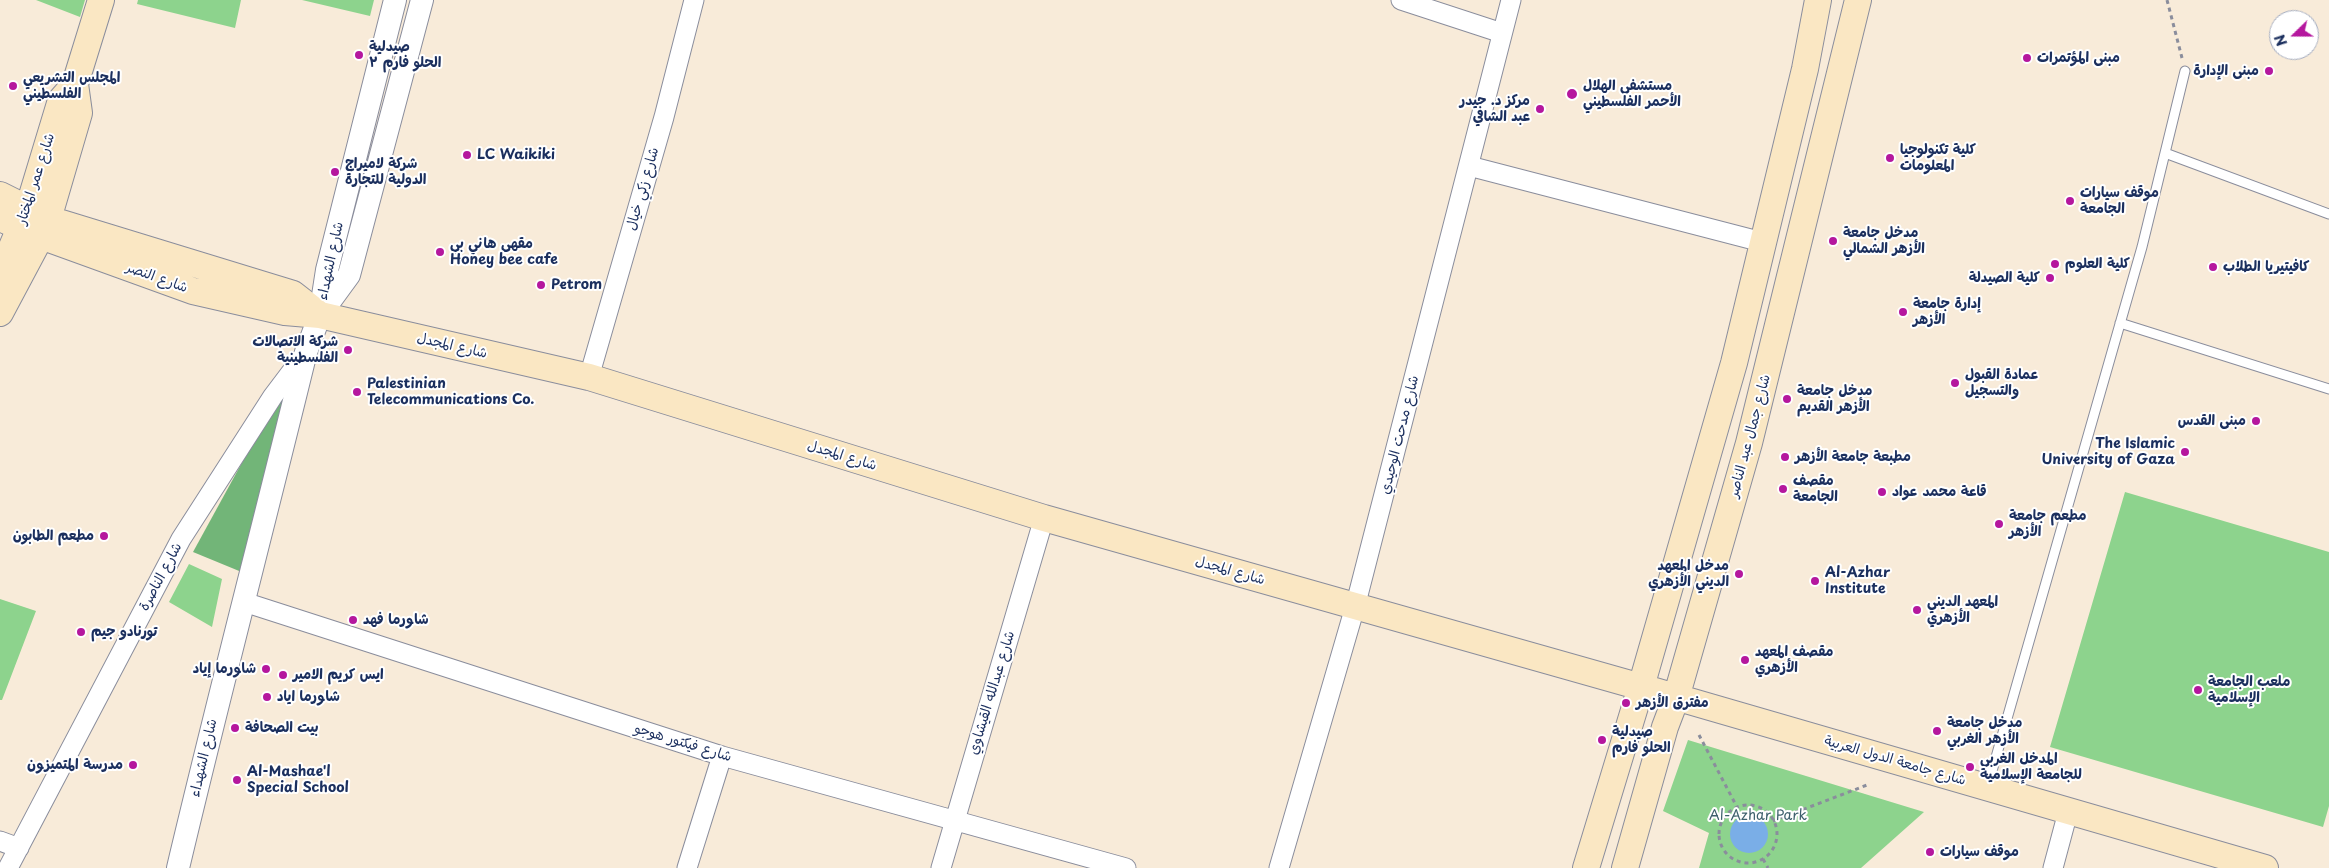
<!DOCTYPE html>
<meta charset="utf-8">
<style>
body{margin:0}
#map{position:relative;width:2329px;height:868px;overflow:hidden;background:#f8ebd9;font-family:"Playpen Sans",sans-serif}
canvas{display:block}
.north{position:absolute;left:2269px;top:10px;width:50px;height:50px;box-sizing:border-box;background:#fff;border:1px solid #a4acbf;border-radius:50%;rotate:248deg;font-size:14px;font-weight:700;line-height:20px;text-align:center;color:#1b2f5e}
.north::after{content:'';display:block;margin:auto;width:18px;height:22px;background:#b5179e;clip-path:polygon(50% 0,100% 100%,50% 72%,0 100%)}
</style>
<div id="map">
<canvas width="2329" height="868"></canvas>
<div class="north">N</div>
</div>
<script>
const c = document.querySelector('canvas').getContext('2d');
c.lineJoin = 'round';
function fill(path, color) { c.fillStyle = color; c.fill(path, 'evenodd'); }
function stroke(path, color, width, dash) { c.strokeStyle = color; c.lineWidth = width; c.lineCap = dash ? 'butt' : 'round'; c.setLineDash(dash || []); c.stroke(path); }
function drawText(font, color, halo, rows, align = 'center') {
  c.font = font + ' "Playpen Sans","Playpen Sans Arabic",sans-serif'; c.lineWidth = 4; c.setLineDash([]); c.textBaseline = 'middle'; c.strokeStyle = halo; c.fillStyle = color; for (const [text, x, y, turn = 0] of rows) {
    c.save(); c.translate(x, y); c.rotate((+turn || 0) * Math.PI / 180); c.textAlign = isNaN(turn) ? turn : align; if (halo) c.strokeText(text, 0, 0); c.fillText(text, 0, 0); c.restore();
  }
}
fill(new Path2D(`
 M36 0H85L80 17Z
 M138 0H241L235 28 137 4Z
 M302 0H374L370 16Z
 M2125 492 2329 552V806L2323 827 2050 747Z
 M189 564 222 579 212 627 169 602Z
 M0 599 36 611 2 700H0Z
 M1688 740 1924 812 1861 868H1699L1709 833 1663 811Z`), '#8dd38d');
fill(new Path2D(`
 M284 396 244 573 193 552 278 397Z`), '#72b578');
fill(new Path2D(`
 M1730 834a19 19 0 1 1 38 0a19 19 0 1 1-38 0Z`), '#7aaee7');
const service = new Path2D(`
 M2165 153 2329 214
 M2120 323 2329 389
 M1988 785 2142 247 2185 71`);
const minor = new Path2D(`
 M1401 0 1502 33
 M1469 166 1762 242
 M589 377 664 117 694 0
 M244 602 722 756 1126 868
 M0 841 19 848
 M8 868 181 539 273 396 304 355
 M687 868 722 756
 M941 868 1044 518
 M1279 868 1355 607 1511 0
 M2053 868 2068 812`);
const tertiary = new Path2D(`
 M322 312 349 275 422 0
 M178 868C219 695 264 524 306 352L320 315 327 270 395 0`);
const secondary = new Path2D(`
 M0 195 48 219 293 294 320 315 589 377 1044 518 1641 687 2265 868
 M0 218 41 236 193 291 285 312 320 315
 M0 275 28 209 61 100 75 84
 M0 313 41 236 48 219 79 113 75 84 101 0
 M1586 868 1641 687 1734 363 1805 69 1818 0
 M1625 868 1665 727 1676 698 1749 443 1858 0`);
stroke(service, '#8a8d9c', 11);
stroke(minor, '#8a8d9c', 21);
stroke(tertiary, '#8a8d9c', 24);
stroke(secondary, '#8a8d9c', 28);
stroke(new Path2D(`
 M2167 0 2182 58
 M1699 735 1737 807
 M1719 834a29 29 0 1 1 58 0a29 29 0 1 1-58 0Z
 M1773 821 1867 785
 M1763 859 1768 868`), '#8a8d9c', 3, [4, 4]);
stroke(service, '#fff', 9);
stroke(minor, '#fff', 19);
stroke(tertiary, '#fff', 22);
stroke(secondary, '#fae7c3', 26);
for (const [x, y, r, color] of [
 [359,55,5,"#b5179e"],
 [2027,58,5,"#b5179e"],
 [2269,71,5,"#b5179e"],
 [13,86,5,"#b5179e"],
 [1572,94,6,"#b5179e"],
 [1540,109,5,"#b5179e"],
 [467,155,5,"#b5179e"],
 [1890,158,5,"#b5179e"],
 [335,172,5,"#b5179e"],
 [2070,201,5,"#b5179e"],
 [1833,241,5,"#b5179e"],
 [440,252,5,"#b5179e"],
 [2055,264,5,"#b5179e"],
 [2213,267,5,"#b5179e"],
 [2050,278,5,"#b5179e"],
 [541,285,5,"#b5179e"],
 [1903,312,5,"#b5179e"],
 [348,350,5,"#b5179e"],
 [1955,383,5,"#b5179e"],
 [357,392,5,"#b5179e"],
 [1787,399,5,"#b5179e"],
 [2256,421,5,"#b5179e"],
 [2185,452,5,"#b5179e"],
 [1785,457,5,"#b5179e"],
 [1783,489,5,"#b5179e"],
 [1882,492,5,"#b5179e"],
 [1999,524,5,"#b5179e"],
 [104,536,5,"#b5179e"],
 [1739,574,5,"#b5179e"],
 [1815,581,5,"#b5179e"],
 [1917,610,5,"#b5179e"],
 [353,620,5,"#b5179e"],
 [81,632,5,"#b5179e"],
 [1745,660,5,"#b5179e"],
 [266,669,5,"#b5179e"],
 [283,675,5,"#b5179e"],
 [2198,690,5,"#b5179e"],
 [267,697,5,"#b5179e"],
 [1626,703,5,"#b5179e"],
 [235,728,5,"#b5179e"],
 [1937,731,5,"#b5179e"],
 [1602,740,5,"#b5179e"],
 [133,765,5,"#b5179e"],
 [1970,767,5,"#b5179e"],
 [237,780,5,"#b5179e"],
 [1930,852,5,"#b5179e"]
]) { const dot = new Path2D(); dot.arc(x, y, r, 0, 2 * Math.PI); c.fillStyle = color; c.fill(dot); stroke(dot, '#fff', 2); }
drawText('bold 14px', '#1b2f5e', '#fff', [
 ["صيدلية",369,47],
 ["الحلو فارم ٣",369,63],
 ["مبنى المؤتمرات",2037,58],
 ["مبنى الإدارة",2259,71,"right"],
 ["المجلس التشريعي",23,78],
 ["الفلسطيني",23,94],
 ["مستشفى الهلال",1583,86],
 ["الأحمر الفلسطيني",1583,102],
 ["مركز د. حيدر",1530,101,"right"],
 ["عبد الشافي",1530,117,"right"],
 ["كلية تكنولوجيا",1900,150],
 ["المعلومات",1900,166],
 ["LC Waikiki",477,155],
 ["شركة لاميراج",345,164],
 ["الدولية للتجارة",345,180],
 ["موقف سيارات",2080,193],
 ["الجامعة",2080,209],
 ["مدخل جامعة",1843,233],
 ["الأزهر الشمالي",1843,249],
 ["مقهى هاني بي",450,244],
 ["Honey bee cafe",450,260],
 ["كلية العلوم",2065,264],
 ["كافيتيريا الطلاب",2223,267],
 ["كلية الصيدلة",2040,278,"right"],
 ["Petrom",551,285],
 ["إدارة جامعة",1913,304],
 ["الأزهر",1913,320],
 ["شركة الاتصالات",338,342,"right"],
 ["الفلسطينية",338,358,"right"],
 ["عمادة القبول",1965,375],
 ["والتسجيل",1965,391],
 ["Palestinian",367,384],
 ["Telecommunications Co.",367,400],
 ["مدخل جامعة",1797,391],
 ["الأزهر القديم",1797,407],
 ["مبنى القدس",2246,421,"right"],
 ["The Islamic",2175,444,"right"],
 ["University of Gaza",2175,460,"right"],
 ["مطبعة جامعة الأزهر",1795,457],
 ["مقصف",1793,481],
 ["الجامعة",1793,497],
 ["قاعة محمد عواد",1892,492],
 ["مطعم جامعة",2009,516],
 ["الأزهر",2009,532],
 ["مطعم الطابون",94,536,"right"],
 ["مدخل المعهد",1729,566,"right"],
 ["الديني الأزهري",1729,582,"right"],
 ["Al-Azhar",1825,573],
 ["Institute",1825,589],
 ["المعهد الديني",1927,602],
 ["الأزهري",1927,618],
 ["شاورما فهد",363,620],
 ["تورنادو جيم",91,632],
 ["مقصف المعهد",1755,652],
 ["الأزهري",1755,668],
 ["شاورما إياد",256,669,"right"],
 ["ايس كريم الامير",293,675],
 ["ملعب الجامعة",2208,682],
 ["الإسلامية",2208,698],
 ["شاورما اياد",277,697],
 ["مفترق الأزهر",1636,703],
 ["مدخل جامعة",1947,723],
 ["الأزهر الغربي",1947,739],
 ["بيت الصحافة",245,728],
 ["صيدلية",1612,732],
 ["الحلو فارم",1612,748],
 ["المدخل الغربي",1980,759],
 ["للجامعة الإسلامية",1980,775],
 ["مدرسة المتميزون",123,765,"right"],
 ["Al-Mashae'l",247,772],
 ["Special School",247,788],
 ["موقف سيارات",1940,852]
], 'left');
drawText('14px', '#1b2f5e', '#fff', [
 ["شارع عمر المختار",36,179,-72],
 ["شارع زكي خيال",643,189,-74],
 ["شارع الشهداء",331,261,-78],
 ["شارع النصر",157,278,20],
 ["شارع المجدل",452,346,13],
 ["شارع مدحت الوحيدي",1400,435,-76],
 ["شارع جمال عبد الناصر",1750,436,-75],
 ["شارع المجدل",842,456,17],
 ["شارع المجدل",1230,571,16],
 ["شارع الناصرة",161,577,-62],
 ["شارع عبدالله القيشاوي",992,693,-73],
 ["شارع فيكتور هوجو",683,743,17],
 ["شارع الشهداء",204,758,-77],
 ["شارع جامعة الدول العربية",1895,761,16]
]);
drawText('14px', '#3d606c', '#fff', [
 ["Al-Azhar Park",1758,816]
]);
</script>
